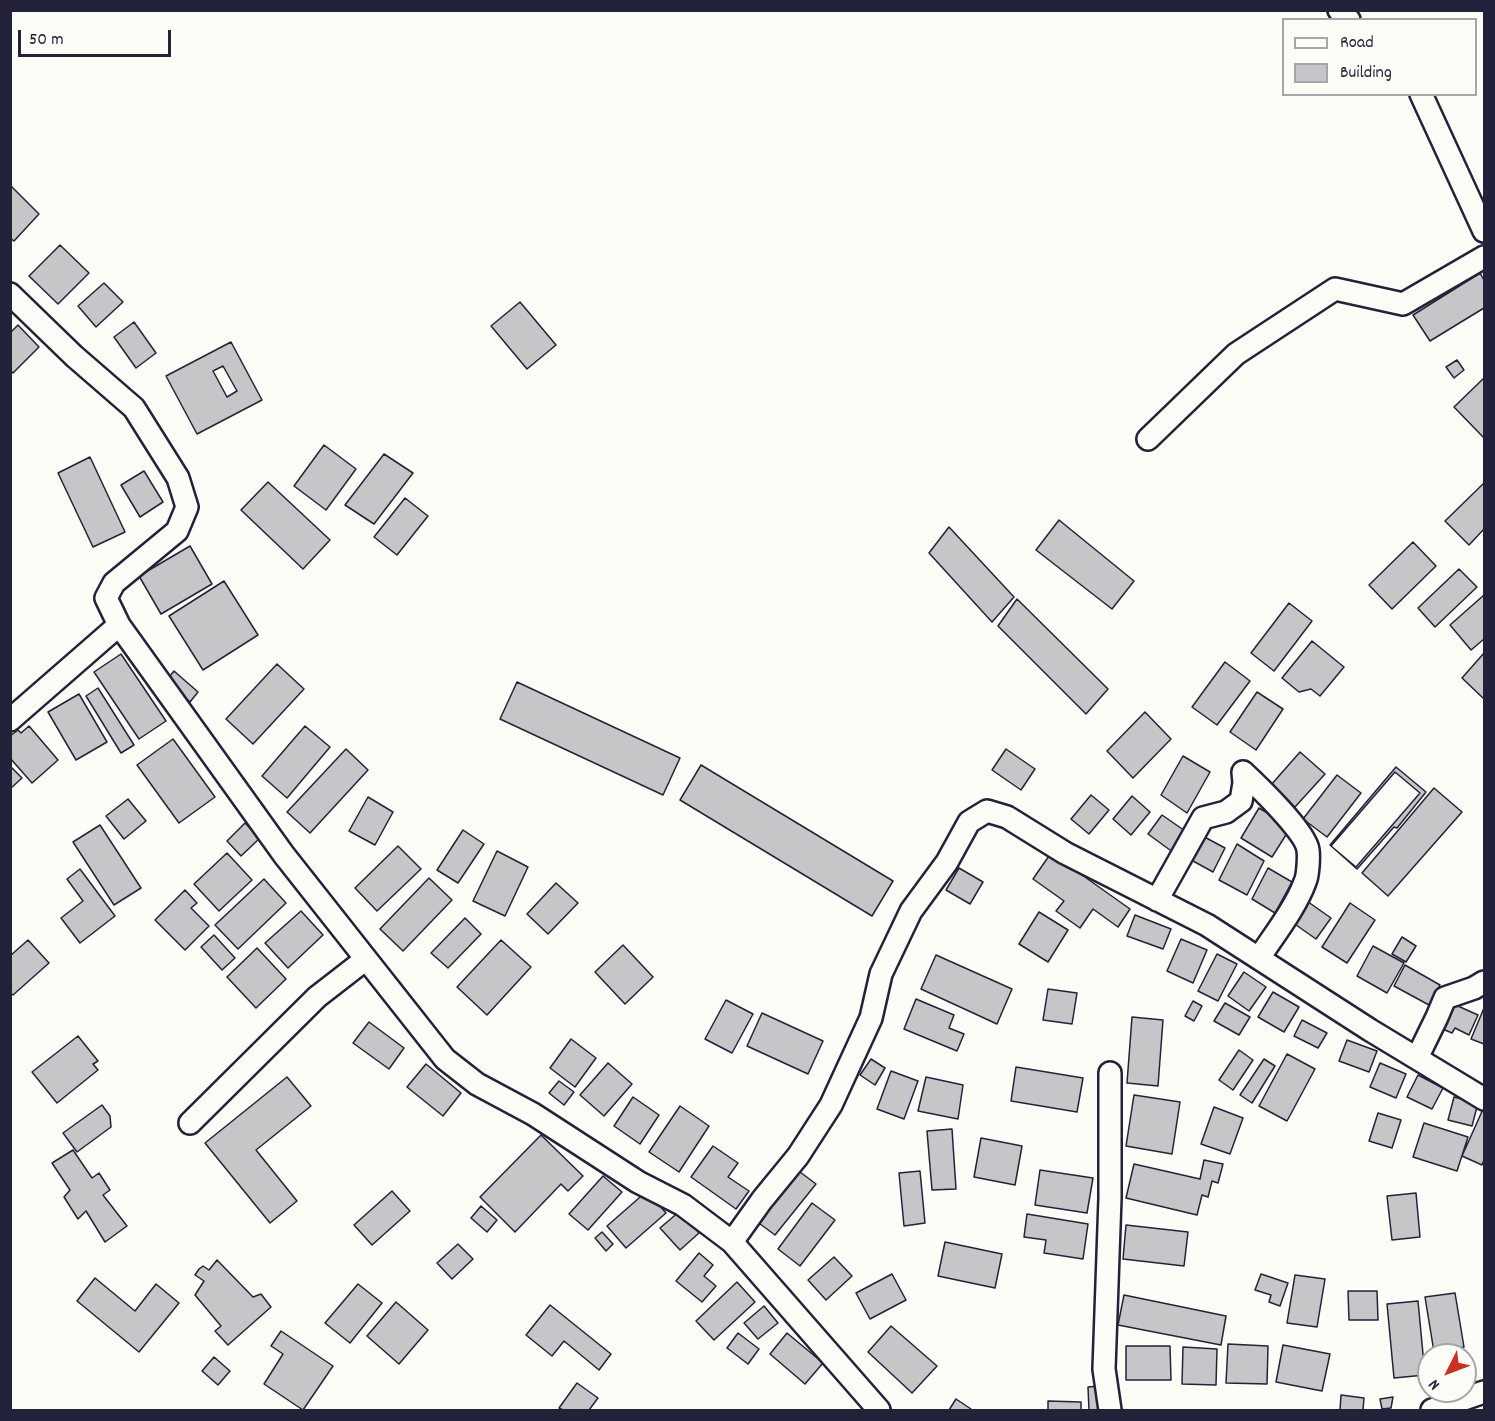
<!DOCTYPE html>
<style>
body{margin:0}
#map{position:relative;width:1495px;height:1421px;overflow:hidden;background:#fdfcf7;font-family:Dekko,sans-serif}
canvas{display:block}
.frame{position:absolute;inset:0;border:12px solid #22223b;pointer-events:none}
.legend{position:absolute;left:1282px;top:18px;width:195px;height:78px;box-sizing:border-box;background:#fdfcf7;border:2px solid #a5a5ac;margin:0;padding:8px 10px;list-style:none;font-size:18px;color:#22223b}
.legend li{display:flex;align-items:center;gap:12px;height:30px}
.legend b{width:30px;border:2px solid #a5a5ac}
.north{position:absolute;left:1417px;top:1343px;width:60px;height:60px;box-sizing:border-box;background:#fdfcf7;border:2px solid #a5a5ac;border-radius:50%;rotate:228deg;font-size:16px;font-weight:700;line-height:24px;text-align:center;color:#22223b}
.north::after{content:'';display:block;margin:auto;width:21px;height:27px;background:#c8321e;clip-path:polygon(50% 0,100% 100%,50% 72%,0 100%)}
.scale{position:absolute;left:18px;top:30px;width:153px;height:27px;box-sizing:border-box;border:3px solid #22223b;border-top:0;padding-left:8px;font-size:18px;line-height:21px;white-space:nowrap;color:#22223b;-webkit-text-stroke:4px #fdfcf7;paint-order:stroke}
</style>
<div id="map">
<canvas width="1495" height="1421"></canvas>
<div class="frame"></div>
<ul class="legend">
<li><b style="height:8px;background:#fdfcf7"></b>Road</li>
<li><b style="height:16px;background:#c6c6c8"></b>Building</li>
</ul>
<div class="north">N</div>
<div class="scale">50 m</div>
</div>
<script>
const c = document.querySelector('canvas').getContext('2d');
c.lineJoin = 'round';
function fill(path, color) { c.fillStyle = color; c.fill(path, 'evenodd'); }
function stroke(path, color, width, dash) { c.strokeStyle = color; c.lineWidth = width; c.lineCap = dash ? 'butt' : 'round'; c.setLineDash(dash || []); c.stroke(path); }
const building = new Path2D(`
 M11 186 39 214 14 241 10 238Z
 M60 245 89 273 58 304 29 276Z
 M1480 273 1484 280V308L1430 341 1413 315Z
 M104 283 123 302 96 327 78 306Z
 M520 302 556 345 527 369 491 326Z
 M134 322 156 353 136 368 114 337Z
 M18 325 39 347 13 373 10 370V333Z
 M231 342 262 400 197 434 166 376ZM223 366 237 391 227 397 213 371Z
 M1457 360 1464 370 1454 378 1446 367Z
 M1484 378V438L1454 407Z
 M324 445 356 469 326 510 294 486Z
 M384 454 413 473 374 524 345 505Z
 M90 457 125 532 93 547 58 473Z
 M144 471 163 502 140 517 121 485Z
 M268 482 330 540 303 569 241 510Z
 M1484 483V529L1469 545 1445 521Z
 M405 498 428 516 397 555 374 537Z
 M1059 520 1134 581 1112 609 1036 550Z
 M949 527 1014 597 992 622 929 553Z
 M1413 542 1436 566 1392 609 1369 585Z
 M190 546 212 584 161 614 139 576Z
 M1459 569 1477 587 1435 627 1418 608Z
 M224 581 258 635 203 670 169 616Z
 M1484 595V639L1471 650 1450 625Z
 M1017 599 1108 689 1086 714 998 626Z
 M1289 603 1312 621 1274 671 1251 653Z
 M1312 641 1344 667 1320 696 1311 689 1299 692 1282 678Z
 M1484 653V699L1462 678Z
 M121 654 166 721 139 739 94 672Z
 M1225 662 1250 681 1217 725 1192 707Z
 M277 664 304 689 253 744 226 719Z
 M174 671 198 692 190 702 166 681Z
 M517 682 680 758 663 795 500 719Z
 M98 688 134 745 121 753 86 696Z
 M1257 692 1283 709 1256 750 1230 732Z
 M79 694 107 742 76 760 48 712Z
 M1145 712 1171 739 1133 778 1107 751Z
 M29 726 58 760 32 783 10 758V736L18 730 21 733Z
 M305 726 330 747 287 798 262 776Z
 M173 739 215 797 179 823 137 765Z
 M346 749 368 770 310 833 287 812Z
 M1006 749 1035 769 1021 790 992 770Z
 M1300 752 1325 774 1295 807 1271 785Z
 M1183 756 1210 772 1187 813 1161 795Z
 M701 765 893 881 872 916 680 800Z
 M10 766 22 778 10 789Z
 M1396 767 1426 792 1397 828 1394 827 1357 869 1330 845Z
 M1395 772 1420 793 1356 867 1331 846Z
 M1337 775 1361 793 1327 837 1303 819Z
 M1434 788 1462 812 1388 896 1362 873Z
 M1091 795 1109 810 1089 834 1071 819Z
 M1132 796 1150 812 1131 835 1113 819Z
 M368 797 393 812 375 845 349 831Z
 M128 799 146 821 124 839 106 816Z
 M1259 808 1291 827 1272 857 1241 838Z
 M1162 815 1188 833 1174 853 1148 834Z
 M245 823 260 838 241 856 227 841Z
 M100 825 141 888 114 905 73 842Z
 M463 830 484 844 458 883 437 870Z
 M1197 833 1225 848 1213 872 1184 856Z
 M1237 844 1264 861 1247 895 1219 880Z
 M398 846 421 869 377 911 355 888Z
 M497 851 528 867 505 916 473 901Z
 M227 853 252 880 219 911 194 884Z
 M1051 853 1130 909 1118 927 1093 909 1080 928 1056 911 1064 901 1033 879Z
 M959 868 983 882 970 904 946 890Z
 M1268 868 1292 882 1275 913 1252 899Z
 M80 869 115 916 80 943 61 918 83 901 67 879Z
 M429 878 452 900 403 951 380 929Z
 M264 879 286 903 238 949 215 925Z
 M556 883 578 903 548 934 527 914Z
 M185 890 197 903 191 908 209 926 185 950 155 920Z
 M1304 899 1331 918 1316 939 1289 920Z
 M1350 903 1375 920 1347 963 1322 947Z
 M301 911 323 935 288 968 265 943Z
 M1039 912 1068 930 1048 962 1019 944Z
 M1135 915 1171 929 1163 949 1127 936Z
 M465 918 481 934 448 968 431 953Z
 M214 935 235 958 222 970 201 947Z
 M1402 937 1416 946 1406 962 1392 954Z
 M1181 939 1207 950 1193 983 1167 971Z
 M28 940 49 963 13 995 10 993V956Z
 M501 940 531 967 487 1015 457 987Z
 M623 945 653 977 625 1004 595 972Z
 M1373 946 1404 963 1387 993 1357 976Z
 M257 948 286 979 256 1008 227 977Z
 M1217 954 1237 964 1218 1001 1198 991Z
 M936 955 1012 989 997 1024 921 989Z
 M1405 965 1440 985 1429 1005 1394 986Z
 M1244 972 1266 987 1249 1011 1228 996Z
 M1048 989 1077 993 1072 1024 1043 1020Z
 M1273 992 1299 1007 1284 1032 1258 1017Z
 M916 999 954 1015 949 1028 964 1034 957 1051 904 1029Z
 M726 1000 753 1014 732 1053 705 1039Z
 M1193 1001 1202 1006 1194 1021 1185 1016Z
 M1449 1002 1478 1015 1469 1035 1455 1028 1452 1033 1438 1027Z
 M1225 1003 1250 1017 1239 1035 1214 1021Z
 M1484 1008V1044L1471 1039Z
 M762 1013 823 1041 808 1074 747 1046Z
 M1132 1017 1163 1020 1158 1086 1127 1083Z
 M1302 1020 1327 1033 1318 1048 1294 1036Z
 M369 1022 404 1048 389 1069 353 1043Z
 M78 1036 98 1061 93 1064 98 1070 57 1103 32 1072Z
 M571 1039 596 1058 575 1087 550 1068Z
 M1347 1040 1377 1051 1369 1072 1339 1061Z
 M1239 1050 1253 1060 1233 1090 1219 1080Z
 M1287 1054 1315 1069 1287 1121 1259 1106Z
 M871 1059 885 1068 875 1085 860 1075Z
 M1264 1059 1275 1066 1252 1103 1240 1095Z
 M608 1063 632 1084 604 1116 580 1095Z
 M1380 1063 1406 1074 1396 1098 1370 1087Z
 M426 1064 461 1093 443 1116 407 1087Z
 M1016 1067 1083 1078 1077 1112 1011 1101Z
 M891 1071 918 1081 904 1119 877 1109Z
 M1418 1075 1443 1088 1432 1109 1407 1097Z
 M287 1077 311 1106 256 1150 297 1201 270 1223 205 1143Z
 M926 1077 963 1085 958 1119 918 1111Z
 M559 1081 574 1092 564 1105 549 1093Z
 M1134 1095 1180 1102 1172 1154 1126 1146Z
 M633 1097 659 1115 640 1144 614 1126Z
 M1454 1097 1478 1103 1472 1126 1448 1120Z
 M102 1105 110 1116 111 1127 77 1152 63 1133Z
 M680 1106 709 1126 679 1172 649 1152Z
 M1214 1107 1243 1118 1230 1154 1201 1144Z
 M1484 1107V1160L1482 1165 1462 1156Z
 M1378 1113 1401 1120 1392 1148 1369 1141Z
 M1424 1123 1468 1137 1457 1171 1413 1157Z
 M952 1129 956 1189 932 1190 927 1131Z
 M541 1135 583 1176 568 1191 561 1184 515 1232 480 1197Z
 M981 1138 1022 1146 1015 1185 974 1177Z
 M713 1146 738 1163 728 1177 749 1191 736 1209 691 1177Z
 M73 1150 92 1178 99 1173 110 1190 103 1195 127 1226 105 1242 86 1211 78 1219 64 1197 70 1190 52 1163Z
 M1204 1160 1223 1164 1218 1183 1212 1181 1208 1197 1202 1195 1197 1215 1126 1198 1134 1164 1200 1179Z
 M796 1169 816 1184 775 1235 756 1221Z
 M1040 1170 1093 1178 1087 1213 1035 1205Z
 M920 1171 925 1223 904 1226 899 1173Z
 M603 1176 622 1192 588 1230 569 1214Z
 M392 1191 410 1211 372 1245 354 1225Z
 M647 1191 666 1213 626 1248 607 1226Z
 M1416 1193 1420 1237 1392 1240 1387 1196Z
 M812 1203 835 1220 800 1266 778 1249Z
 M481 1206 497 1220 487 1232 471 1218Z
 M680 1211 699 1233 680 1250 660 1228Z
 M1027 1214 1088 1224 1083 1259 1044 1253 1046 1240 1024 1237Z
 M1126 1225 1188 1232 1184 1266 1123 1259Z
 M602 1232 613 1244 606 1251 595 1238Z
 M945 1242 1002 1254 995 1288 938 1276Z
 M458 1244 473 1259 452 1279 437 1263Z
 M699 1253 713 1265 704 1276 716 1286 702 1302 676 1281Z
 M834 1257 852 1276 826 1300 808 1280Z
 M217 1260 253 1297 261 1294 271 1307 228 1345 215 1331 221 1326 195 1295 204 1281 195 1275 199 1269 203 1266 209 1270Z
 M892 1274 906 1300 870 1319 856 1293Z
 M1261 1274 1288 1283 1280 1306 1269 1302 1271 1295 1255 1290Z
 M1295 1275 1325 1279 1317 1327 1287 1323Z
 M95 1278 135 1311 156 1284 179 1303 139 1352 77 1301Z
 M737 1282 755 1302 714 1340 696 1321Z
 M358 1284 382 1303 350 1343 325 1323Z
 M1348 1291H1377L1378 1320H1349Z
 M1455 1293 1464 1347 1434 1352 1425 1297Z
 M1124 1295 1226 1316 1221 1345 1118 1325Z
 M1418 1301 1425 1375 1394 1378 1387 1304Z
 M396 1302 428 1330 399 1364 367 1336Z
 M550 1305 611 1354 599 1370 564 1341 552 1356 526 1335Z
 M764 1306 778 1323 758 1339 744 1323Z
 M891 1326 937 1366 912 1393 868 1352Z
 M281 1331 333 1366 303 1410 264 1384 283 1354 271 1346Z
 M738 1333 759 1349 748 1364 727 1348Z
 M787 1333 823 1363 805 1384 770 1354Z
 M1228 1344 1268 1346 1267 1384 1226 1383Z
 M1283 1345 1330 1354 1322 1391 1276 1382Z
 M1126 1346H1170L1171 1380H1126Z
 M1183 1347 1217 1349 1216 1385 1182 1384Z
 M214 1357 230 1371 218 1385 202 1371Z
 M577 1383 598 1398 589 1410H563L559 1408Z
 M1099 1386 1101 1410H1089L1088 1387Z
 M1341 1395 1364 1398 1363 1410H1340Z
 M1393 1397 1391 1408 1382 1409 1380 1399Z
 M956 1399 971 1409 970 1410H949Z
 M1048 1401 1081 1402V1410H1048Z`);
fill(building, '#c6c6c8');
stroke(building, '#22223b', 1.5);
const minor = new Path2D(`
 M1339 10 1349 20
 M1421 94 1484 231
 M10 294 74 356 134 408 178 478 187 507 177 531 114 583 106 598 119 625 284 855 445 1059 477 1084 533 1114 638 1182 683 1205 732 1242 879 1410
 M1148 439 1236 354 1335 289 1403 304 1484 257
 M10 720 119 625
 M1157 900 1203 818 1226 812 1241 801 1244 783 1243 772C1257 785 1306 832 1308 850 1309 857 1308 876 1305 882 1296 907 1274 935 1259 958
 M1417 1058 1437 1017 1445 998 1474 988 1484 982
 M190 1123 317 997 366 959
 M732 1242 762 1200 798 1156 831 1105 871 1018 881 974 911 911 947 862 969 822 987 811 1007 817 1065 853 1207 925 1370 1030 1484 1099
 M1110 1410 1104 1369 1110 1198V1073
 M1432 1410 1484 1392`);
stroke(minor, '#22223b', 26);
stroke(minor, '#fdfcf7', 21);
</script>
